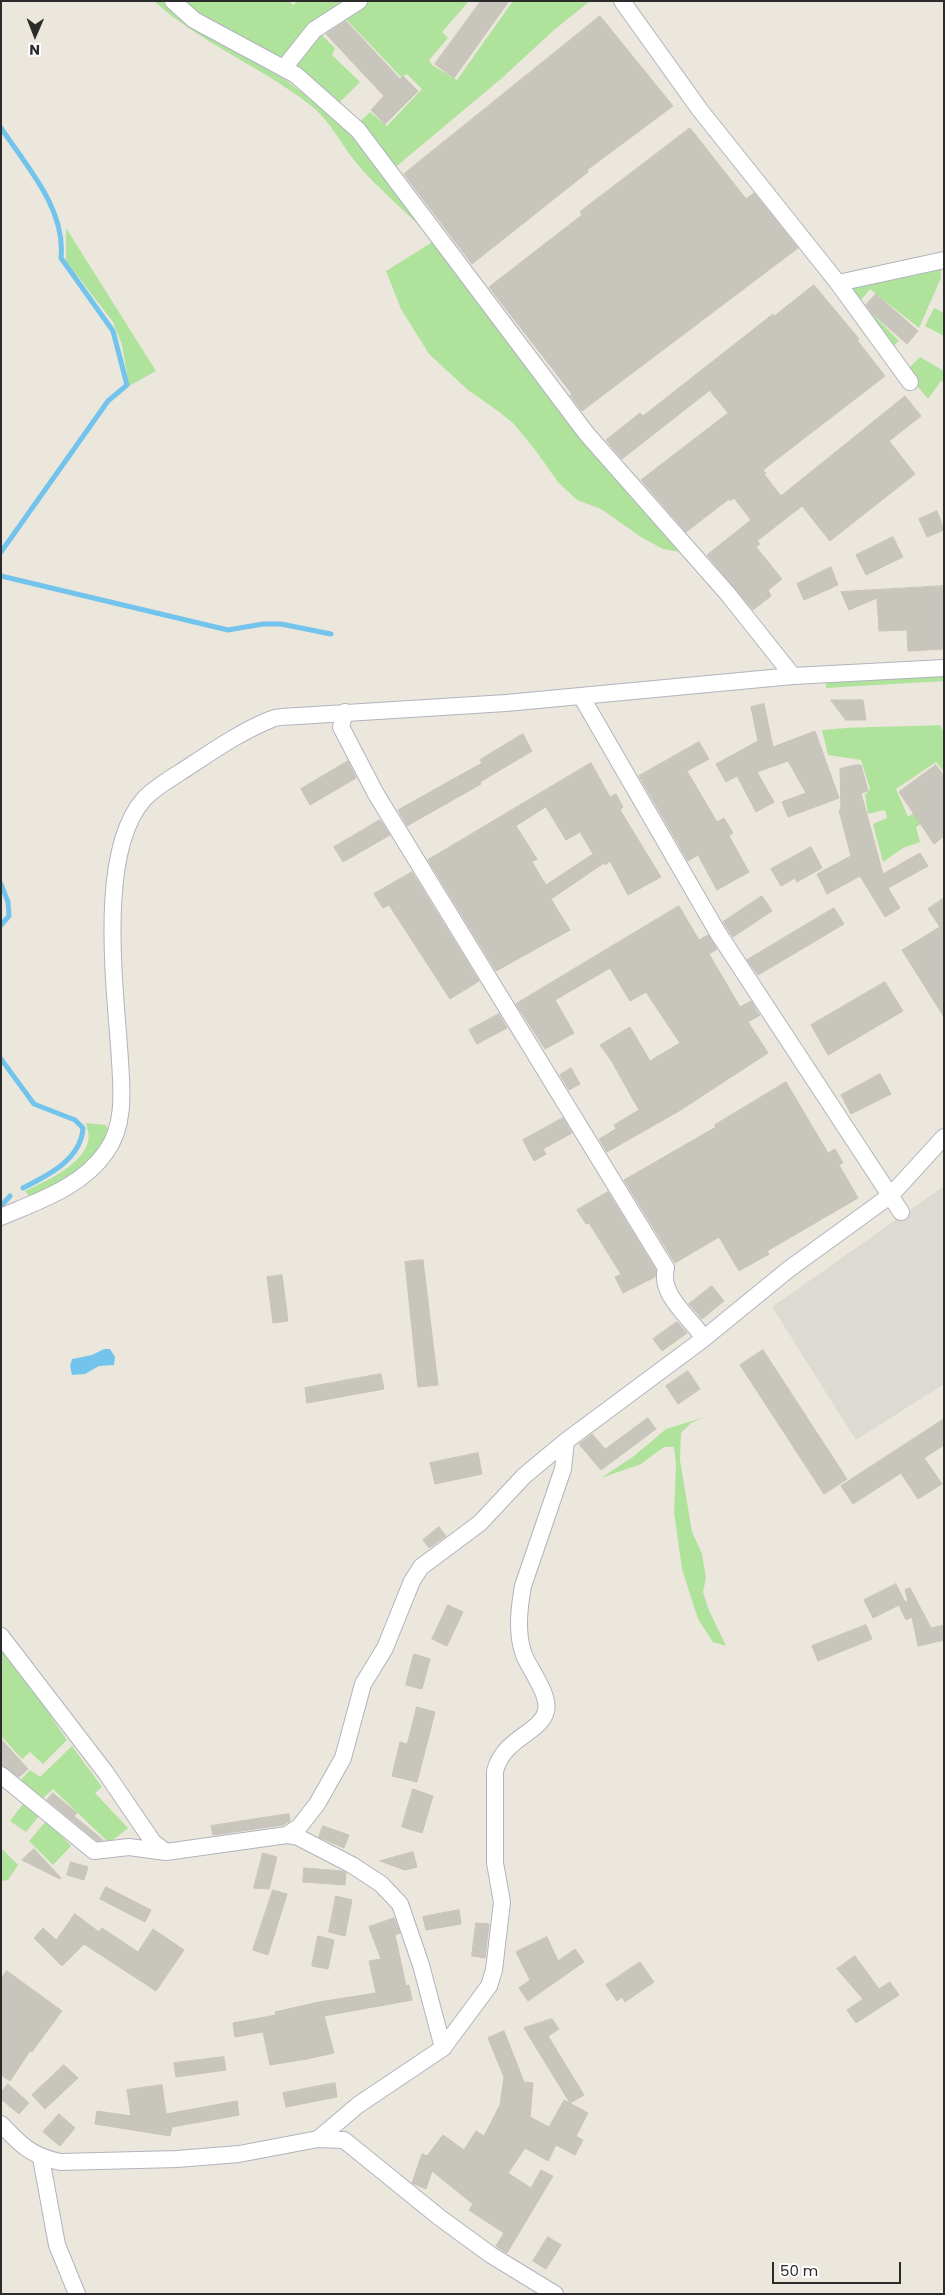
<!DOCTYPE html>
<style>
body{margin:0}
#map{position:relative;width:945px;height:2295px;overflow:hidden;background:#ece7dd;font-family:Poppins,sans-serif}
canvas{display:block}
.frame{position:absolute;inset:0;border:2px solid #2b2b2b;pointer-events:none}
.north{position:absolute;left:10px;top:10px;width:50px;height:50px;-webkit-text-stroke:4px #fff;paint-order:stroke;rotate:181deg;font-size:14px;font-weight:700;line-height:20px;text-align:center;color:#2b2b2b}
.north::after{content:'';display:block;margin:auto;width:18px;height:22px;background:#2b2b2b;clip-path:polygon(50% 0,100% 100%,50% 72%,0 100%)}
.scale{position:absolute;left:772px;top:2262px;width:129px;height:22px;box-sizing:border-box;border:2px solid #2b2b2b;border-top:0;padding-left:6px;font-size:15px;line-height:18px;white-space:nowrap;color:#2b2b2b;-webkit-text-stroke:4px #fff;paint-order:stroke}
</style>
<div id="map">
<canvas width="945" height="2295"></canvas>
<div class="frame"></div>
<div class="north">N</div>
<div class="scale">50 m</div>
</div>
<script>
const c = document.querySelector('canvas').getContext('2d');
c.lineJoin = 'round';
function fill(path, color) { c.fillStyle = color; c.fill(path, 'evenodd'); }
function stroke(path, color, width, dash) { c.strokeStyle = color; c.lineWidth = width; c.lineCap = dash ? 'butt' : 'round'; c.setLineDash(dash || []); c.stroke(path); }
fill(new Path2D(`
 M154 1H162L186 21 287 81 347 126 685 553 663 549 641 537 601 509 577 500 558 482 536 451 514 424 498 411 468 390 429 354 401 309 386 271 434 241C410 214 376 188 354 160 339 141 329 119 309 104 260 66 200 43 154 1Z
 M179 1H289L293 5 298 1H344L311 26 281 61 238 40Z
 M370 1H469L442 32 448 38 429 60 432 65 457 80 513 1H590L554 30 502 78 392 170 359 123 370 112 387 126 422 89 407 74 401 77 343 16Z
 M321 34 335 48 332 55 360 82 337 105 290 66Z
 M66 228 156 371 129 386 122 345 113 322 66 261Z
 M941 265V278L919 328 870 289 860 301 899 341 889 350 842 284Z
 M934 308 944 313V336L925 326Z
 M920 357 944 371V382L941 381 928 399 913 381 907 370Z
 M944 673V681L826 688V679Z
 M940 725 944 733V772L936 762 896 789 908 817 944 790V808L916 827 920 842 903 848 883 862 873 824 887 818 885 810 868 814 865 795 870 789 861 760 828 755 822 730C861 726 900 727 940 725Z
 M86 1123 106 1125 110 1133 101 1151 74 1174 31 1199 25 1191C45 1182 82 1165 88 1142 90 1135 87 1128 86 1123Z
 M705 1417 691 1423 681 1433 680 1460 692 1532 702 1554 706 1578 703 1592 708 1608 726 1646 713 1642 698 1619 682 1569 674 1512 676 1465 674 1447H664L641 1464 601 1478 634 1456 666 1429Z
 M1 1648C26 1676 45 1709 67 1740L43 1764 30 1752 22 1759 1 1736Z
 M72 1746 102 1787 95 1793 128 1828 109 1843 53 1789 39 1802 18 1783 30 1770 40 1777Z
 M23 1804 39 1816 26 1832 10 1821Z
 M47 1820 71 1846 53 1865 29 1841Z
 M1 1848 18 1865 8 1880 1 1881Z`), '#afe29b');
fill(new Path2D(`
 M944 1186V1384L856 1440 772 1307Z`), '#dddad4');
fill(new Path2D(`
 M104 1349H110L115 1357 114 1365 99 1366 85 1374 72 1375 70 1366 72 1359 92 1355Z`), '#73c4ec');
stroke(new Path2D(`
 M1 128C27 167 66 209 61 258L113 331 127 385 108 401 1 552
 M1 576 228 630 263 624H281L331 634
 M1 884 8 902 9 916 1 925
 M1 1059 34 1104 75 1120 83 1128C81 1159 49 1175 23 1188
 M1 1206 10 1196`), '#73c4ec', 5);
const building = new Path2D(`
 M481 1H509L454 78 435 64Z
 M600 16 673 106 587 170 588 172 472 264 404 174Z
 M346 21 400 79 403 76 418 91 385 124 371 110 384 96 326 34Z
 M690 128 746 199 754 193 798 248 582 411 570 395 572 394 489 287 582 215 580 212Z
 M814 285 859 339 857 340 885 376 763 470 766 473 764 474 781 496 905 396 921 416 889 441 915 474 830 541 802 506 757 541 760 544 756 547 782 579 768 590 771 596 753 610 707 555 751 520 734 498 730 501 729 499 686 532 641 480 728 413 711 392 710 390 622 459 606 440 640 413 643 416 773 314 774 316Z
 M876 294 918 331 907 344 872 313 866 305Z
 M937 511 944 530 927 537 919 519Z
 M893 537 903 557 866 575 856 555Z
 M831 567 838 585 804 600 797 584Z
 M944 586V649L908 651 907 630 879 631 877 598 849 610 841 592Z
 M831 700H863L866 720H846Z
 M764 704 773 747 815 731 839 798 788 817 782 802 806 793 788 761 757 772 774 802 756 812 737 776 726 782 716 764 758 741 751 707Z
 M523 734 532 751 480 782 481 784 407 826 398 810 482 763 480 760Z
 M699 742 709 759 687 771 717 822 724 818 733 833 729 836 749 872 717 890 698 855 688 861 639 776Z
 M348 761 356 778 310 805 301 789Z
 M591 763 610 797 616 794 623 807 620 810 661 877 628 895 610 861 605 865 604 863 551 899 570 930 496 971 428 860ZM546 807 566 840 580 832 593 854 546 885 532 862 537 859 516 826Z
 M855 765H861L868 791 861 793 883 874 920 853 928 866 888 888 900 908 885 917 860 876 827 894 817 874 851 856 839 810H841L840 769Z
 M936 765 944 776V836L934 844 899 792Z
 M380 820 390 835 343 862 334 847Z
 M811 847 822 868 797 882 795 878 781 886 771 869Z
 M412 872 479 981 450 999 389 905 383 908 374 894Z
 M762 896 772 911 733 937 723 922Z
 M944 898V1017L902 950 940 927 928 909Z
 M679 906 699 940 708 935 717 949 709 954 740 1007 751 1001 758 1013 760 1015 748 1022 768 1053 679 1111 607 1152 599 1139 616 1129 614 1125 639 1110 611 1060 600 1045 630 1027 650 1061 680 1043 646 992 630 1001 610 968 555 1000 574 1033 545 1049 516 1004Z
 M834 908 844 924 758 975 747 960Z
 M885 982 903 1011 828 1055 811 1025Z
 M499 1014 507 1028 477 1044 469 1030Z
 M571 1068 580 1084 569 1090 560 1075Z
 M880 1074 891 1094 851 1114 841 1095Z
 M786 1082 828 1153 835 1149 843 1163 839 1165 858 1198 767 1251 769 1254 739 1271 719 1237 675 1263 624 1180 716 1127 715 1125Z
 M563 1118 572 1133 543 1149 546 1154 534 1161 523 1140Z
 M608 1192 656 1270 655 1277 623 1293 615 1277 621 1274 589 1223 586 1224 577 1210Z
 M423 1260 438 1385 418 1387 405 1262Z
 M282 1275 288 1321 273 1323 267 1277Z
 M712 1286 724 1301 702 1319 689 1304Z
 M677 1322 687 1333 662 1351 653 1339Z
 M763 1350 847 1479 824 1494 740 1365Z
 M688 1371 700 1389 678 1404 666 1386Z
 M381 1374 384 1389 307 1403 305 1388Z
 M648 1418 656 1429 601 1470 579 1444 592 1434 605 1449Z
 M944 1419V1445L924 1458 942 1484 918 1499 901 1473 853 1504 841 1486Z
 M478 1453 482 1474 435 1484 430 1463Z
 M439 1527 446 1536 429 1548 423 1540Z
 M896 1584 905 1602 873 1618 864 1600Z
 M910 1588 931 1628 944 1625V1640L918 1646 912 1617 906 1620 899 1605 908 1601 905 1590Z
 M448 1605 463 1612 447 1646 432 1639Z
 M866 1625 872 1639 818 1661 812 1646Z
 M414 1654 430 1659 422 1689 406 1685Z
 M417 1707 435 1712 417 1782 392 1776 400 1742 407 1744Z
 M1 1739 28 1769 19 1777 1 1765Z
 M413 1789 433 1796 422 1833 402 1827Z
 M53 1793 77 1813 74 1816 103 1840 97 1841 47 1800Z
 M289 1814 290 1821 283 1825 213 1835 211 1826Z
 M323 1826 349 1835 344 1848 319 1837Z
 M34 1849 61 1878 60 1879 22 1860Z
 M413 1852 417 1867 405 1870 380 1861Z
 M263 1853 277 1857 269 1889 254 1888Z
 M71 1862 88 1867 84 1880 67 1875Z
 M304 1868 342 1871 346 1873 345 1885 303 1882Z
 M106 1887 151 1910 145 1922 100 1899Z
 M273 1890 287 1894 268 1955 253 1950Z
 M336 1896 352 1900 345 1936 329 1932Z
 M459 1910 461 1924 426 1930 423 1917Z
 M75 1914 99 1932 102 1928 138 1952 153 1929 184 1950 156 1991 84 1944 62 1966 34 1938 43 1928 56 1940Z
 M394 1918 400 1933 395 1935 406 1986 409 1985 412 2000 324 2016 334 2053 307 2059 270 2065 263 2032 235 2037 233 2023 276 2015 275 2012 319 2002 376 1993 369 1961 381 1959 369 1927Z
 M476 1923 489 1924 485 1958 472 1956Z
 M318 1936 334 1940 328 1969 312 1966Z
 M547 1937 558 1961 575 1949 584 1962 528 2001 519 1988 530 1980 516 1952Z
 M855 1956 879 1989 890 1982 899 1995 856 2023 847 2010 863 1999 837 1969Z
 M640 1962 654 1982 625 2002 622 1997 617 2001 606 1985Z
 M7 1971 62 2011 34 2049 32 2052 30 2051 10 2081 1 2075V1979Z
 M552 2019 559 2029 548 2036 584 2095 570 2103 524 2028Z
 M504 2031 524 2082 533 2083 530 2117 549 2127 564 2100 588 2113 576 2136 583 2140 575 2155 556 2145 548 2161 525 2148 508 2173 531 2188 541 2170 553 2176 507 2253 496 2246 504 2233 469 2210 473 2204 432 2171 426 2189 412 2183 422 2154 427 2156 443 2135 464 2150 476 2131 484 2136 500 2105 504 2077 488 2038Z
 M224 2057 226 2070 176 2077 174 2063Z
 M64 2065 78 2078 45 2109 32 2095Z
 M335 2083 337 2097 286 2107 283 2093Z
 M8 2084 29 2103 19 2114 1 2099V2093Z
 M162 2085 166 2114 237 2101 239 2115 172 2127 170 2136 95 2124 97 2111 131 2116 127 2090Z
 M59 2114 75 2128 60 2146 43 2132Z
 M548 2237 561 2245 546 2269 533 2261Z`);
fill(building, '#c8c5bc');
stroke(building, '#c8c3b7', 1);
const minor = new Path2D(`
 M173 1 194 20 296 75 358 130 586 433 727 593 793 676
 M622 1 700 110 838 283 910 382
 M284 68 314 30 359 1
 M838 283 944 260
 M581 696 718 933 901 1212
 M345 712 341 727 376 794 666 1268C659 1293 686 1314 700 1333L702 1340
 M1 1217C38 1201 82 1187 106 1152 125 1126 122 1092 120 1061 116 992 96 853 144 799 157 785 177 775 193 764 217 748 244 730 272 719 279 716 289 717 298 716L506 703 793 676 944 668
 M1 1636 106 1773 153 1842 166 1852
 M1 1775 94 1851 129 1847 166 1852 287 1835 298 1837 352 1865 381 1884 400 1904 421 1965 443 2048
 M287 1835 299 1827 317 1804 343 1758 363 1684 385 1648 412 1581 421 1567 480 1523 524 1476 566 1441
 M1 2124C21 2145 31 2156 60 2162L177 2159 239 2154 318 2139 344 2140 439 2217 491 2255 555 2294
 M318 2139 358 2105 443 2048 489 1986 494 1970 502 1902 495 1863V1771C504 1737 541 1733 546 1711 550 1695 530 1670 524 1655 516 1633 519 1609 523 1586L563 1469 566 1441 702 1340 789 1269 891 1195 944 1137
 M41 2158 57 2245 77 2294`);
stroke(minor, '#b1b3be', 18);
stroke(minor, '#fff', 16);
</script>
